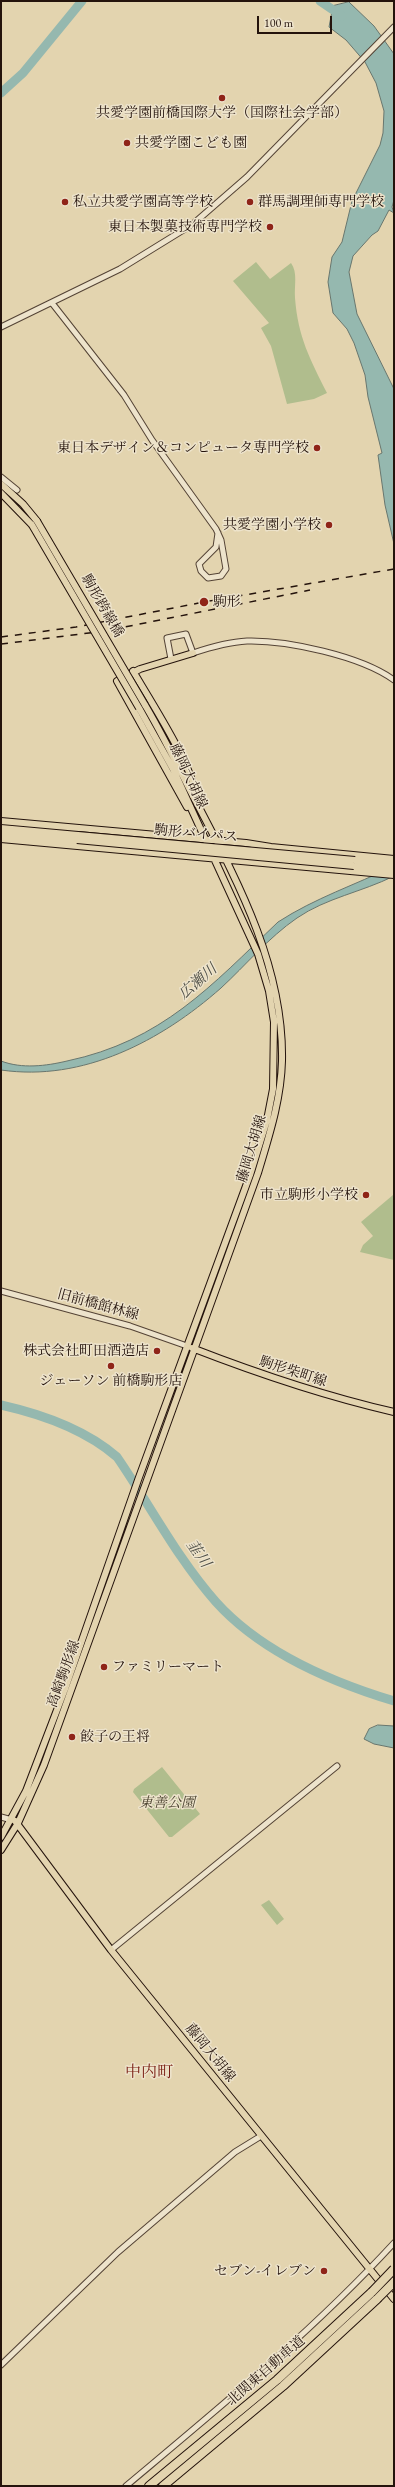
<!DOCTYPE html>
<meta charset="utf-8">
<style>
body{margin:0}
#map{position:relative;width:395px;height:2487px;overflow:hidden;background:#e3d4af;font-family:"EB Garamond",serif}
canvas{display:block}
.frame{position:absolute;inset:0;border:2px solid #24130c;pointer-events:none}
.scale{position:absolute;left:257px;top:16px;width:75px;height:18px;box-sizing:border-box;border:2px solid #24130c;border-top:0;padding-left:5px;font-size:12px;line-height:14px;white-space:nowrap;color:#24130c;-webkit-text-stroke:3px #ede3cb;paint-order:stroke}
</style>
<div id="map">
<canvas width="395" height="2487"></canvas>
<div class="frame"></div>
<div class="scale">100 m</div>
</div>
<script>
const c = document.querySelector('canvas').getContext('2d');
c.lineJoin = 'round';
function fill(path, color) { c.fillStyle = color; c.fill(path, 'evenodd'); }
function stroke(path, color, width, dash) { c.strokeStyle = color; c.lineWidth = width; c.lineCap = dash ? 'butt' : 'round'; c.setLineDash(dash || []); c.stroke(path); }
function drawText(font, color, halo, rows, align = 'center') {
  c.font = font + ' "EB Garamond","Noto Serif JP",serif'; c.lineWidth = 3; c.setLineDash([]); c.textBaseline = 'middle'; c.strokeStyle = halo; c.fillStyle = color; for (const [text, x, y, turn = 0] of rows) {
    c.save(); c.translate(x, y); c.rotate((+turn || 0) * Math.PI / 180); c.textAlign = isNaN(turn) ? turn : align; if (halo) c.strokeText(text, 0, 0); c.fillText(text, 0, 0); c.restore();
  }
}
fill(new Path2D(`
 M256 262 270 279 291 263C298 273 294 285 295 298 298 337 310 359 327 393L314 399 287 404 271 346 261 328 269 323 233 281Z
 M393 1195 394 1260 360 1252 363 1245 373 1236 361 1222Z
 M162 1767 200 1814 172 1837H169L133 1792 134 1789Z
 M269 1900 284 1919 277 1925 261 1905Z`), '#b0bd8d');
const water = new Path2D(`
 M349 2 374 26 394 54V200L392 207 394 213 389 210 378 231 372 235 353 256 349 272 357 314 394 389V544L385 505 378 455 382 453 368 397 365 375 354 343 347 329 333 313 328 282 332 257 342 242 352 201 380 145 383 133 384 111 376 83 365 62 346 40 329 27 333 6Z
 M394 866V876C362 892 326 898 297 918 268 938 246 965 221 988 161 1041 83 1082 1 1070V1061C22 1069 46 1066 67 1061 162 1041 211 986 278 922 315 898 355 885 394 866Z
 M378 1725 394 1726V1748L374 1744 364 1739 369 1729Z`);
fill(water, '#95b8af');
stroke(water, '#68766e', 1);
stroke(new Path2D(`
 M320 1 342 16
 M1 93 23 73 82 1
 M1 1405C41 1414 86 1430 117 1457 150 1505 177 1558 216 1602 261 1652 331 1682 394 1701`), '#95b8af', 9);
const minor = new Path2D(`
 M52 303 124 395 152 440 216 529 221 540 226 569 221 576 208 578 201 571 199 564 216 547 218 533
 M1 327 120 269 193 224 247 177 394 27
 M1 477 17 490
 M171 659 167 638 186 634 193 653C211 647 228 642 247 641 287 640 361 656 394 680
 M1 1291 130 1326 187 1346
 M1 1817 12 1820
 M111 1950 337 1766
 M1 2365 118 2252 235 2152 261 2136
 M126 2486C219 2408 312 2332 394 2243`);
const major = new Path2D(`
 M1 484 23 504 37 521
 M1 493 32 525
 M133 671C143 689 203 781 193 796
 M187 807 117 681 140 669 193 653
 M1 821 246 843 271 847 394 859
 M1 828 78 835
 M1 834 77 840
 M1 839 394 875
 M355 860 394 864
 M354 866 394 869
 M192 1348C259 1374 324 1396 394 1412
 M15 1821 111 1950 394 2299
 M1 1837 26 1791 65 1689 138 1480 250 1175 267 1120 273 1089 274 1022 269 991 258 954 173 769 139 708
 M1 1850 18 1823 44 1765 258 1173C269 1136 281 1100 282 1061 284 962 233 873 189 788 175 760 161 732 145 705`);
const highway = new Path2D(`
 M149 2486 277 2380 372 2292
 M163 2486 283 2386 377 2299`);
stroke(minor, '#544335', 7);
stroke(major, '#24130c', 8);
stroke(highway, '#24130c', 10);
stroke(minor, '#ede3cb', 5);
stroke(major, '#e3d4af', 6);
stroke(highway, '#e3d4af', 8);
stroke(new Path2D(`
 M1 637 76 627 204 602 394 569
 M1 644 105 631 310 590`), '#24130c', 1.5, [7, 7]);
const majorBridge = new Path2D(`
 M37 521 145 705
 M32 525 139 708
 M78 835 355 860
 M77 840 354 866`);
const highwayBridge = new Path2D(`
 M372 2292 394 2269
 M377 2299 394 2282`);
stroke(majorBridge, '#24130c', 8, []);
stroke(highwayBridge, '#24130c', 10, []);
stroke(majorBridge, '#e3d4af', 6);
stroke(highwayBridge, '#e3d4af', 8);
for (const [x, y, r, color] of [
 [222,98,4,"#8f2418"],
 [127,143,4,"#8f2418"],
 [65,202,4,"#8f2418"],
 [250,202,4,"#8f2418"],
 [270,227,4,"#8f2418"],
 [317,448,4,"#8f2418"],
 [329,525,4,"#8f2418"],
 [204,602,5,"#8f2418"],
 [366,1195,4,"#8f2418"],
 [157,1351,4,"#8f2418"],
 [111,1366,4,"#8f2418"],
 [104,1667,4,"#8f2418"],
 [72,1737,4,"#8f2418"],
 [324,2271,4,"#8f2418"]
]) { const dot = new Path2D(); dot.arc(x, y, r, 0, 2 * Math.PI); c.fillStyle = color; c.fill(dot); stroke(dot, '#ede3cb', 1.5); }
drawText('14px', '#24130c', '#ede3cb', [
 ["共愛学園前橋国際大学（国際社会学部）",222,113,"center"],
 ["共愛学園こども園",135,143],
 ["私立共愛学園高等学校",73,202],
 ["群馬調理師専門学校",258,202],
 ["東日本製菓技術専門学校",262,227,"right"],
 ["東日本デザイン＆コンピュータ専門学校",309,448,"right"],
 ["共愛学園小学校",321,525,"right"],
 ["駒形",213,602],
 ["市立駒形小学校",358,1195,"right"],
 ["株式会社町田酒造店",149,1351,"right"],
 ["ジェーソン 前橋駒形店",111,1381,"center"],
 ["ファミリーマート",112,1667],
 ["餃子の王将",80,1737],
 ["セブン-イレブン",316,2271,"right"]
], 'left');
drawText('14px', '#24130c', '#ede3cb', [
 ["駒形跨線橋",102,606,60],
 ["藤岡大胡線",188,776,65],
 ["駒形バイパス",196,834,5],
 ["藤岡大胡線",252,1149,-73],
 ["旧前橋館林線",98,1305,15],
 ["駒形柴町線",293,1372,18],
 ["高崎駒形線",64,1674,-70],
 ["藤岡大胡線",210,2053,51],
 ["北関東自動車道",266,2371,-41]
]);
drawText('italic 14px', '#4e4633', '#ede3cb', [
 ["東善公園",167,1803]
]);
drawText('italic 15px', '#4c4d45', '#ede3cb', [
 ["広瀬川",198,982,-41],
 ["韮川",198,1554,55]
]);
drawText('16px', '#7a1f14', '#ede3cb', [
 ["中内町",149,2073]
]);
</script>
